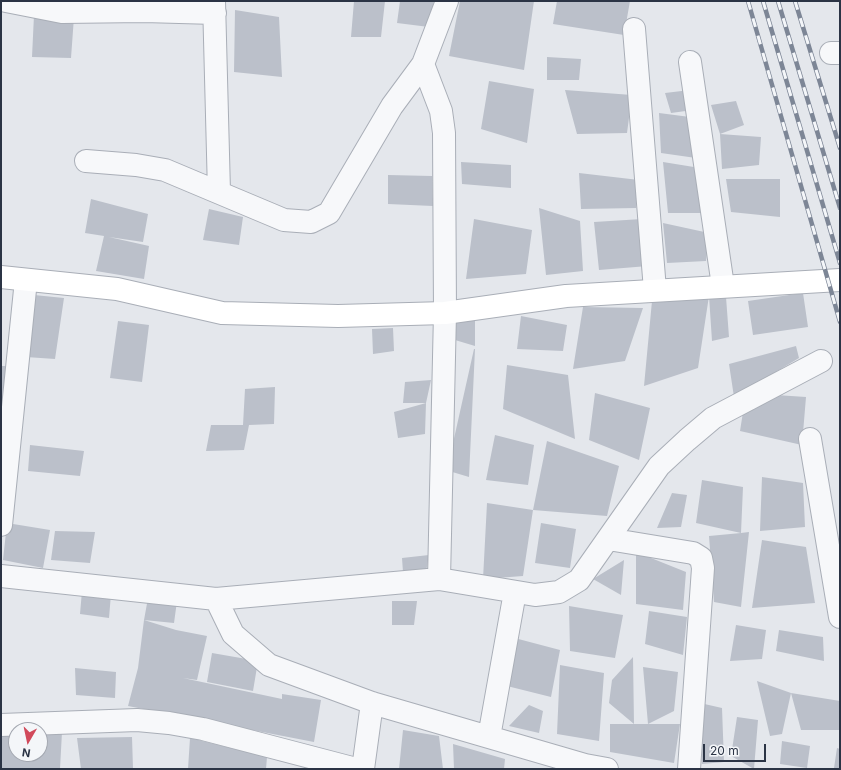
<!DOCTYPE html>
<style>
body{margin:0}
#map{position:relative;width:841px;height:770px;overflow:hidden;background:#e4e7ec;font-family:Inter,sans-serif}
canvas{display:block}
.frame{position:absolute;inset:0;border:2px solid #2b3445;pointer-events:none}
.north{position:absolute;left:8px;top:722px;width:40px;height:40px;box-sizing:border-box;background:#f4f6f9;border:1px solid #a4a8b1;border-radius:50%;rotate:189deg;font-size:11px;font-weight:700;line-height:16px;text-align:center;color:#2b3445}
.north::after{content:'';display:block;margin:auto;width:14px;height:18px;background:#d1495b;clip-path:polygon(50% 0,100% 100%,50% 72%,0 100%)}
.scale{position:absolute;left:703px;top:744px;width:63px;height:18px;box-sizing:border-box;border:2px solid #2b3445;border-top:0;padding-left:5px;font-size:12px;line-height:14px;white-space:nowrap;color:#2b3445;-webkit-text-stroke:3px #f4f6f9;paint-order:stroke}
</style>
<div id="map">
<canvas width="841" height="770"></canvas>
<div class="frame"></div>
<div class="north">N</div>
<div class="scale">20 m</div>
</div>
<script>
const c = document.querySelector('canvas').getContext('2d');
c.lineJoin = 'round';
function fill(path, color) { c.fillStyle = color; c.fill(path, 'evenodd'); }
function stroke(path, color, width, dash) { c.strokeStyle = color; c.lineWidth = width; c.lineCap = dash ? 'butt' : 'round'; c.setLineDash(dash || []); c.stroke(path); }
fill(new Path2D(`
 M354 1H385L381 37H351Z
 M400 1H434L429 27 397 23Z
 M460 1H534L524 70 449 56Z
 M557 1H630L624 35 553 24Z
 M235 10 279 17 282 77 234 72Z
 M34 15 74 17 71 58 32 57Z
 M547 57 581 59 579 80H547Z
 M489 81 534 89 527 143 481 129Z
 M565 90 632 95 627 133 577 134Z
 M690 90 693 110 671 113 665 93Z
 M736 101 744 125 720 134 761 137 759 165 722 169 720 134 711 105Z
 M659 113 690 117 696 158 661 153Z
 M461 162 511 165V188L462 184Z
 M663 162 700 168 707 213H668Z
 M579 173 639 180 636 208 581 209Z
 M388 175 432 176 433 206 388 204Z
 M726 179H780V217L731 212Z
 M91 199 148 214 143 242 109 237 149 246 144 279 96 271 104 236 85 233Z
 M539 208 580 221 583 271 546 275Z
 M209 209 243 217 239 245 203 240Z
 M474 219 532 230 526 274 466 279Z
 M642 219 648 266 599 270 594 222Z
 M663 223 709 233 706 261 667 263Z
 M803 293 808 327 753 335 748 301Z
 M34 295 64 298 55 359 26 357Z
 M709 296 726 297 729 337 712 341Z
 M709 296 698 368 644 386 652 301Z
 M583 307 643 308 625 361 573 369Z
 M521 316 567 325 563 351 517 349Z
 M475 318V346L455 340 448 341 453 321Z
 M118 321 149 325 142 382 110 378Z
 M393 328 394 351 373 354 372 329Z
 M796 346 799 358 734 397 729 364Z
 M474 349H475L469 477 449 471 453 443Z
 M507 365 568 375 575 439 503 409Z
 M1 366H7L4 396H1Z
 M431 380 426 403H403L405 382Z
 M275 387 274 424 249 425 244 450 206 451 211 425H243L245 389Z
 M595 393 650 408 639 460 589 440Z
 M746 393 806 397 802 445 740 431Z
 M426 403 425 434 398 438 394 412Z
 M495 435 534 445 528 485 486 480Z
 M547 441 619 466 607 516 533 510Z
 M30 445 84 451 80 476 28 471Z
 M762 477 803 483 805 527 760 531Z
 M702 480 743 487 741 533 749 532 741 607 714 602 709 536 741 533 696 523Z
 M672 493 687 495 681 527 657 528Z
 M487 503 533 510 523 576 483 579Z
 M7 523 50 530 43 568 3 560Z
 M541 523 576 529 570 568 535 563Z
 M55 531 95 532 90 563 51 560Z
 M762 540 806 547 815 603 752 608Z
 M636 552 686 572 683 610 636 604Z
 M429 555 426 572H403L402 558Z
 M624 560 621 595 593 579Z
 M82 591 111 594 109 618 80 614Z
 M148 598 177 601 174 623 144 620 176 630 207 636 197 680 183 678 282 699V694L321 700 314 742 128 706 138 668 144 620Z
 M392 601H417L414 625H392Z
 M569 606 623 615 615 658 570 651Z
 M649 611 687 617 683 655 645 644Z
 M736 625 766 630 762 659 730 661Z
 M779 630 823 637 824 661 776 651Z
 M507 636 560 650 551 697 507 686Z
 M212 653 258 661 253 691 207 682Z
 M633 657 634 724 609 703 612 680Z
 M560 665 604 673 599 741 557 734Z
 M643 667 678 672 674 711 648 724Z
 M75 668 116 672 115 698 76 695Z
 M757 681 791 693 782 734 770 736Z
 M791 693 840 701V730H801Z
 M700 703 722 708 724 762 702 764Z
 M529 705 543 711 539 733 509 726Z
 M737 717 758 720 754 769 731 756Z
 M610 724H680L674 763 610 752Z
 M403 730 439 736 443 769H399Z
 M62 732 60 769H2L1 734 16 733V754H40V733Z
 M132 737 133 769H81L77 738Z
 M190 738 267 757 266 769H188Z
 M782 741 810 746 807 768 780 764Z
 M453 744 505 759 504 769H454Z
 M837 748 840 749V769L834 768Z`), '#bbc0ca');
const street = new Path2D(`
 M6 1 62 12 144 11 215 13
 M214 1 219 192
 M634 29 655 290
 M831 53H840
 M690 62 723 286
 M423 64 441 111 444 133 445 313 439 579
 M86 161 136 165 165 170 284 220 311 222 329 213 392 106 423 64 447 1
 M810 439 840 617
 M1 525 26 280
 M608 539 693 553 701 558 703 568 689 769
 M1 576 216 599 439 579 535 595 559 592 579 580 659 466 687 440 713 418 821 361
 M216 599 233 634 269 665 372 703 585 765 607 769
 M1 725 137 720 169 723 203 729 356 769
 M489 737 515 592
 M363 769 372 703`);
const secondary = new Path2D(`
 M1 277 117 289 222 313 338 316 445 313 566 296 840 280`);
stroke(street, '#a9aeb7', 24);
stroke(secondary, '#a9aeb7', 24);
stroke(street, '#f7f8fa', 22);
stroke(secondary, '#fff', 22);
const rail = new Path2D(`
 M748 1 840 322
 M763 1 840 263
 M778 1 840 208
 M795 1 840 148`);
stroke(rail, '#7d8696', 4.5);
stroke(rail, '#f4f6f9', 3, [9]);
</script>
